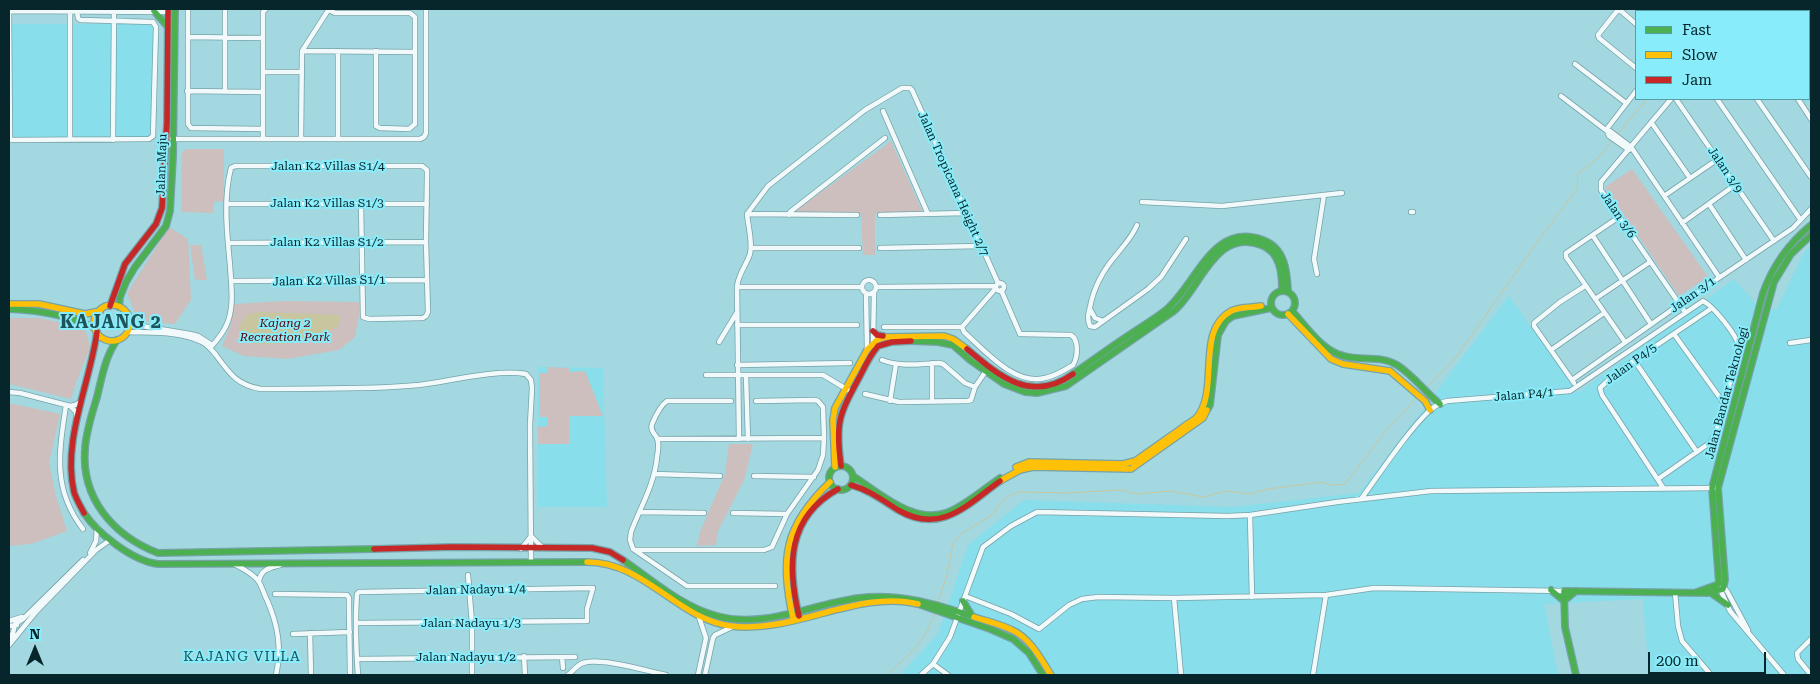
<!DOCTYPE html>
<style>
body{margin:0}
#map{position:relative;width:1820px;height:684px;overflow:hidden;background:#a3d8e0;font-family:"Roboto Serif",serif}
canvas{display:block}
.frame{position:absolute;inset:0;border:10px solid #06262b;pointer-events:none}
.legend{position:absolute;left:1635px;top:10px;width:175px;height:90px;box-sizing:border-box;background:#89ecfa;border:1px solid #559da7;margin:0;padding:6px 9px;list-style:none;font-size:15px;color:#06262b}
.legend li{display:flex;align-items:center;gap:10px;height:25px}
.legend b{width:25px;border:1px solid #559da7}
.north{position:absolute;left:10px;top:624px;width:50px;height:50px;-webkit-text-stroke:4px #89ecfa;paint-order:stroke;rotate:0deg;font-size:14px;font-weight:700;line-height:20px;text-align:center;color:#06262b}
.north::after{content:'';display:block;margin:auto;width:18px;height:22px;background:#06262b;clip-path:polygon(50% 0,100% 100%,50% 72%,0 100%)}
.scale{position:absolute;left:1648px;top:652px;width:118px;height:22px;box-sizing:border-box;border:2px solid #06262b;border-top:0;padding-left:6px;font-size:15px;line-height:18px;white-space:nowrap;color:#06262b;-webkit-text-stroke:4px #89ecfa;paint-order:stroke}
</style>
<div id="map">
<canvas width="1820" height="684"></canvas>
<div class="frame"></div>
<ul class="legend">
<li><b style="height:6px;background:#4caf50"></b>Fast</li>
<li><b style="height:6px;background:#ffc107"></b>Slow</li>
<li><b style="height:6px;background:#c62828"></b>Jam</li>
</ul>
<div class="north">N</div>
<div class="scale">200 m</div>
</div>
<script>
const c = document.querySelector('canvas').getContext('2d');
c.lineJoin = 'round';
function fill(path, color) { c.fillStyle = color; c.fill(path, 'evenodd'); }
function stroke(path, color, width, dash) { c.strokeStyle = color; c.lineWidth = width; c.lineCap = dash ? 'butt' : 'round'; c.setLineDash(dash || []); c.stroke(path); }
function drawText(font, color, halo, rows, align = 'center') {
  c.font = font + ' "Roboto Serif",serif'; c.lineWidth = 4; c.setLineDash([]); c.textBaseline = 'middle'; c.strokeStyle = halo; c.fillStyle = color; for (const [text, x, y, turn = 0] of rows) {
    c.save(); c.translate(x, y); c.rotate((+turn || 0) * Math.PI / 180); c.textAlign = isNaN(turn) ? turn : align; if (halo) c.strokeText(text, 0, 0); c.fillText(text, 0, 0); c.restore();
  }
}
fill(new Path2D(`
 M1774 9H1811V99L1806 103 1803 99H1809V11H1775Z
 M9 24H152L154 27 151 135 149 138 9 139Z
 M1811 245V675H1649L1643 599 1544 604 1558 675H900L938 634 968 545 1024 500 1233 507 1359 493 1509 296 1578 393 1734 279 1756 304 1776 310 1805 251Z
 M538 367 603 368 607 507H538Z`), '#88deea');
fill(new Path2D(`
 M891 141 923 213H875V255H863L861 214H795L794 212Z
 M186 149H224V201L214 202 213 213 181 212 182 153Z
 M1632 169 1708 277 1679 296 1605 187Z
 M169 227 188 239 191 300 175 324 138 321 127 293Z
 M190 245H201L207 280H195Z
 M284 301 359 302V316L355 337 339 350 287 359 244 356 222 346 231 324 234 304Z
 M9 318H39L85 328 90 348 77 380 71 399 9 384Z
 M548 367 569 368V372L585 371 603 416H569V444H538V427L548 426V417H540L539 373H548Z
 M9 403 60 414 49 463 56 496 67 531 31 544 9 546Z
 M729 444H753L744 480 718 531 716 545 697 546 700 532 725 474Z`), '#ccbfbd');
fill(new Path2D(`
 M258 312 340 315 338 327C323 333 306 340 289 343 278 345 235 348 239 329 240 324 244 319 246 315Z`), '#c8c69e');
stroke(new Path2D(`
 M1717 11 1718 9
 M1617 135 1647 99
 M1425 389 1457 356 1538 241 1577 189 1578 174 1599 157 1613 140
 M938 602 947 575 953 543 961 534 992 515 1001 502 1011 495 1020 492 1067 493 1121 490 1137 494 1170 491 1203 497 1226 491 1249 494 1269 489 1321 482 1332 485 1345 484 1385 432 1417 397
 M887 675C909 654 925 643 935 613`), '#c8c69e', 1);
const street = new Path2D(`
 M188 9V124L191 128 263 129
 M225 9V91
 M1769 9V11
 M329 10 335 13H410L415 17V124L409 129 380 128 376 126V51
 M9 11 168 12
 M9 11 10 140
 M1661 11 1663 9
 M1685 11 1687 9
 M1705 11 1707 9
 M1751 11 1756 9
 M1636 24 1621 11H1617L1598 35 1599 38 1636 68
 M188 37 263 38
 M302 51 415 52
 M338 51V139
 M1575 64 1626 103
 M263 72H301
 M187 91 262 92
 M1561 96 1607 131H1610L1631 147 1719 277
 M1671 99 1601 182V190L1685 312
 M1676 99 1774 241
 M1717 99 1800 219
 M1757 99 1811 177
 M1798 99 1811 119
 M883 111 928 214
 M1651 122 1690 178
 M1606 130 1636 91
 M1607 131 1609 136 1629 150
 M70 139V11
 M172 139H420L424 137 426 133V9
 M263 139V12L266 9
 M301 139 302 51 329 9
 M9 140 149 139 153 136 156 27 153 22 80 20 78 18 77 11
 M113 140 114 12
 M1664 196 1718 159
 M1142 202 1222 206 1342 193
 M227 204H427
 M1709 204 1746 260
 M1411 212H1413
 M747 214 857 215
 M789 215 790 212 885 138
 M880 215 966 213
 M1619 217 1566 253V257L1625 342
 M1682 223 1735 185
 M1137 225C1132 237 1125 244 1117 254 1103 270 1094 286 1090 307 1088 314 1087 319 1090 326L1095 327 1148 289 1161 277 1186 239
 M1593 236 1651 324
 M229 243 426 242
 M751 248H859
 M880 248 981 246
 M1317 274 1314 259 1324 195
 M862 287a7 7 0 1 1 14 0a7 7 0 1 1-14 0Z
 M231 281 427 280
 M996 287a4 4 0 1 1 8 0a4 4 0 1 1-8 0Z
 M737 287H862
 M876 287 996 286
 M996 288 962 327 964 332C985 351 1015 386 1045 378 1055 376 1065 370 1073 365 1078 357 1079 340 1071 335L1020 334 1001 290
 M866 293 867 350
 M1595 299 1650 262
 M1090 309 1095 318 1103 321
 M130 324 190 334 198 336 212 345
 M737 325H857
 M884 327H962
 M128 332C152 333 180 331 202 342 208 345 212 350 216 355 230 374 237 385 261 389 314 388 367 390 419 385 451 381 496 369 526 374L531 380 532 388 530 425 531 562
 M1674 334 1723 402
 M719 342 736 314
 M1790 343 1811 340
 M873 346 874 292
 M210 348C216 341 222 335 226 326 235 308 231 284 230 265 227 234 223 198 231 168L235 166H422L427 170V175L426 242 428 312 426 316 423 318 369 319 363 317 361 203
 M1551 350 1604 313
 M882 360C900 367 919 364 939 363L943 364 965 383 975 387
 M1634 360 1697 452
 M932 363V401
 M737 365 850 363
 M706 375H823L848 390
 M746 376 748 439
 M1572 380 1680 304 1793 228 1811 209
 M1574 383 1534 326V323L1560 302 1585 286
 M9 392 20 393 70 406
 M865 394 899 402 968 401 971 400 975 387 986 371
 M731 401H667C661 405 655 417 652 424 650 430 654 433 657 438 659 443 658 452 657 457 655 483 640 508 631 532L630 540 633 549 687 586H775
 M890 401 896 364
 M66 405C59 452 52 489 83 529
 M77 417 76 412 70 406 75 405 81 402
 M657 439 824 438
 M739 439 737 287C738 274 746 266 750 254 753 242 748 226 747 214L768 186 865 110 902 88H910L912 90 998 283
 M654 474 720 476
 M754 476 814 477
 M1664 489 1602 395 1600 388 1617 372 1712 308
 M1361 499C1381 472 1406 433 1430 410 1435 406 1441 403 1447 401L1570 391 1703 301C1713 306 1736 334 1739 346 1739 347 1738 353 1738 354L1716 432 1711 442 1658 479
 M640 512 704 513
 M733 513 787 514
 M1250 515 1252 597
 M531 536 543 548
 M521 549 531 536
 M635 550H764L772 547 787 514 818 470 823 455 824 438 823 407 818 401 815 400 756 401
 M90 553 96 541 97 528
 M234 564C242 568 254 574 259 582 262 587 264 594 267 600 278 625 282 648 276 675
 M468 575 472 623V675
 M259 581C261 569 270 568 280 565
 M1721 585 1727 591 1748 630
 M1720 589 1730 611 1784 675
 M1675 592 1678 626 1682 641 1711 675
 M275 594 347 595 349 598V607L350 675
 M965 596 1011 614 1039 629 1069 605 1082 599 1098 597 1174 598 1326 595 1374 588 1564 591
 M1174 598 1181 675
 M9 621 22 617
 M356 623 587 621V609L593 588 359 592 357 594C355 621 356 648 358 675
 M15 624 23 619 83 560
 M9 626 17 625
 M310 633 311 675
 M293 634 350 632
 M9 638 13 633 15 624
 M1811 639 1797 653 1798 659 1811 675
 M9 645 35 613 96 550 110 540
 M524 656 525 675
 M562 657 563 668
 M357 659 575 657
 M933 664 948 675
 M568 675C573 671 577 665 583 663 600 657 647 671 666 675
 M698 675 706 638 699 617
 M705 675 713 638 715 635 732 627
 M921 675 933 664 950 637 983 547 1011 526 1037 512 1228 516 1250 515 1337 502 1431 491 1715 488
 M1313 675 1326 595`);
const fast = new Path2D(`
 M154 11 168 27
 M1271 303a12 12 0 1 1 24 0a12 12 0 1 1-24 0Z
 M119 307 120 297 126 282 135 267 166 226 170 211 173 156 175 9
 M9 309C39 310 68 315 95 328
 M1292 311C1307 327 1322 351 1344 356 1361 361 1381 355 1397 365 1413 375 1425 392 1440 404
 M117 340C105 357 102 377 97 397 92 414 86 431 85 449 81 499 114 536 158 553L374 549
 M911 341 938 342 953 345 970 360 1004 384 1025 392 1037 393 1066 386 1174 311C1201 288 1215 228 1261 245 1280 252 1282 272 1282 290
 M1073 374C1093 360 1112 346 1132 333 1144 325 1156 318 1167 309 1197 283 1213 221 1263 240 1285 248 1287 271 1288 291
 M1207 410 1210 405 1218 335 1226 321 1233 316 1271 308
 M829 478a12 12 0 1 1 24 0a12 12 0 1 1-24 0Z
 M853 476C881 494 916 527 951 511 968 503 984 489 1000 478
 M84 513C98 534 133 561 158 564L587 562
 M623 560C652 580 682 607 717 616 765 629 811 604 859 598 899 593 936 604 974 617
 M1551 590 1564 601 1576 591
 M1697 592 1719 584 1712 488 1763 293C1773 265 1788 244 1811 225
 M1711 593 1728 605
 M963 601 972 616
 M918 604 990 629 1013 639 1029 653 1043 675
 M1576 675 1565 627 1564 591 1707 593 1723 589 1725 580 1718 488 1774 282 1791 254 1811 235`);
const slow = new Path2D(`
 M9 304H39L85 314 100 311
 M94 323a18 18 0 1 1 36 0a18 18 0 1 1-36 0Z
 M1288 314 1331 359 1343 364 1390 371 1425 401 1430 410
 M835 467 833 420 835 408 867 350 877 340 886 337 944 336 953 339 967 349
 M1016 467 1029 462 1123 464 1135 461C1151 450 1166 439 1182 428 1186 424 1194 421 1197 417 1220 389 1195 331 1231 311 1240 306 1252 308 1261 306
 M1000 481 1020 470 1033 467 1131 469 1203 418 1207 410
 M587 562C645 562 677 619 731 626 794 634 859 589 918 604
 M974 617C986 621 1000 624 1012 630 1030 638 1041 659 1051 675
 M793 618C779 558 785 525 830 482`);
const jam = new Path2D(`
 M110 306 125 264 156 224 162 208 167 122 168 9
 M873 331 877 335 883 336
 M967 349C999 376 1031 404 1073 374
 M841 466C835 422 839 415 860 376 865 366 870 355 878 346L892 342 911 341
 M851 485C869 490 882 500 898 510 941 535 967 505 1000 481
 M84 513C81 507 76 499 74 492 62 441 90 383 97 332
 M374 549 453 547 592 548 610 552 623 560
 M799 616C787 566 787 517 838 489`);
stroke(street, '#76a2a8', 6);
stroke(fast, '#76a2a8', 8);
stroke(slow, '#76a2a8', 8);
stroke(jam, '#76a2a8', 8);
stroke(street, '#f1f9fa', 4.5);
stroke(fast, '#4caf50', 5.5);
stroke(slow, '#ffc107', 5.5);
stroke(jam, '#c62828', 5.5);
drawText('12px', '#06262b', '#89ecfa', [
 ["Jalan Maju",162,165,-88],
 ["Jalan K2 Villas S1/4",328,166],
 ["Jalan 3/9",1725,170,56],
 ["Jalan Tropicana Height 2/7",953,184,66],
 ["Jalan K2 Villas S1/3",327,203],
 ["Jalan 3/6",1618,215,56],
 ["Jalan K2 Villas S1/2",327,242],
 ["Jalan K2 Villas S1/1",329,281,-1],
 ["Jalan 3/1",1693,295,-35],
 ["Jalan P4/5",1631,364,-36],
 ["Jalan Bandar Teknologi",1727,393,-75],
 ["Jalan P4/1",1524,395,-5],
 ["Jalan Nadayu 1/4",476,590,-1],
 ["Jalan Nadayu 1/3",471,623],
 ["Jalan Nadayu 1/2",466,657]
]);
drawText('italic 12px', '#540102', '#89ecfa', [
 ["Kajang 2",285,323],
 ["Recreation Park",285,337]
]);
c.letterSpacing = '1px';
drawText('14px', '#1d535a', '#89ecfa', [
 ["KAJANG VILLA",242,657]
]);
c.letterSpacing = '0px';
c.letterSpacing = '1px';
drawText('bold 18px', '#1d535a', '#89ecfa', [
 ["KAJANG 2",111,323]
]);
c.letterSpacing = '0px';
</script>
